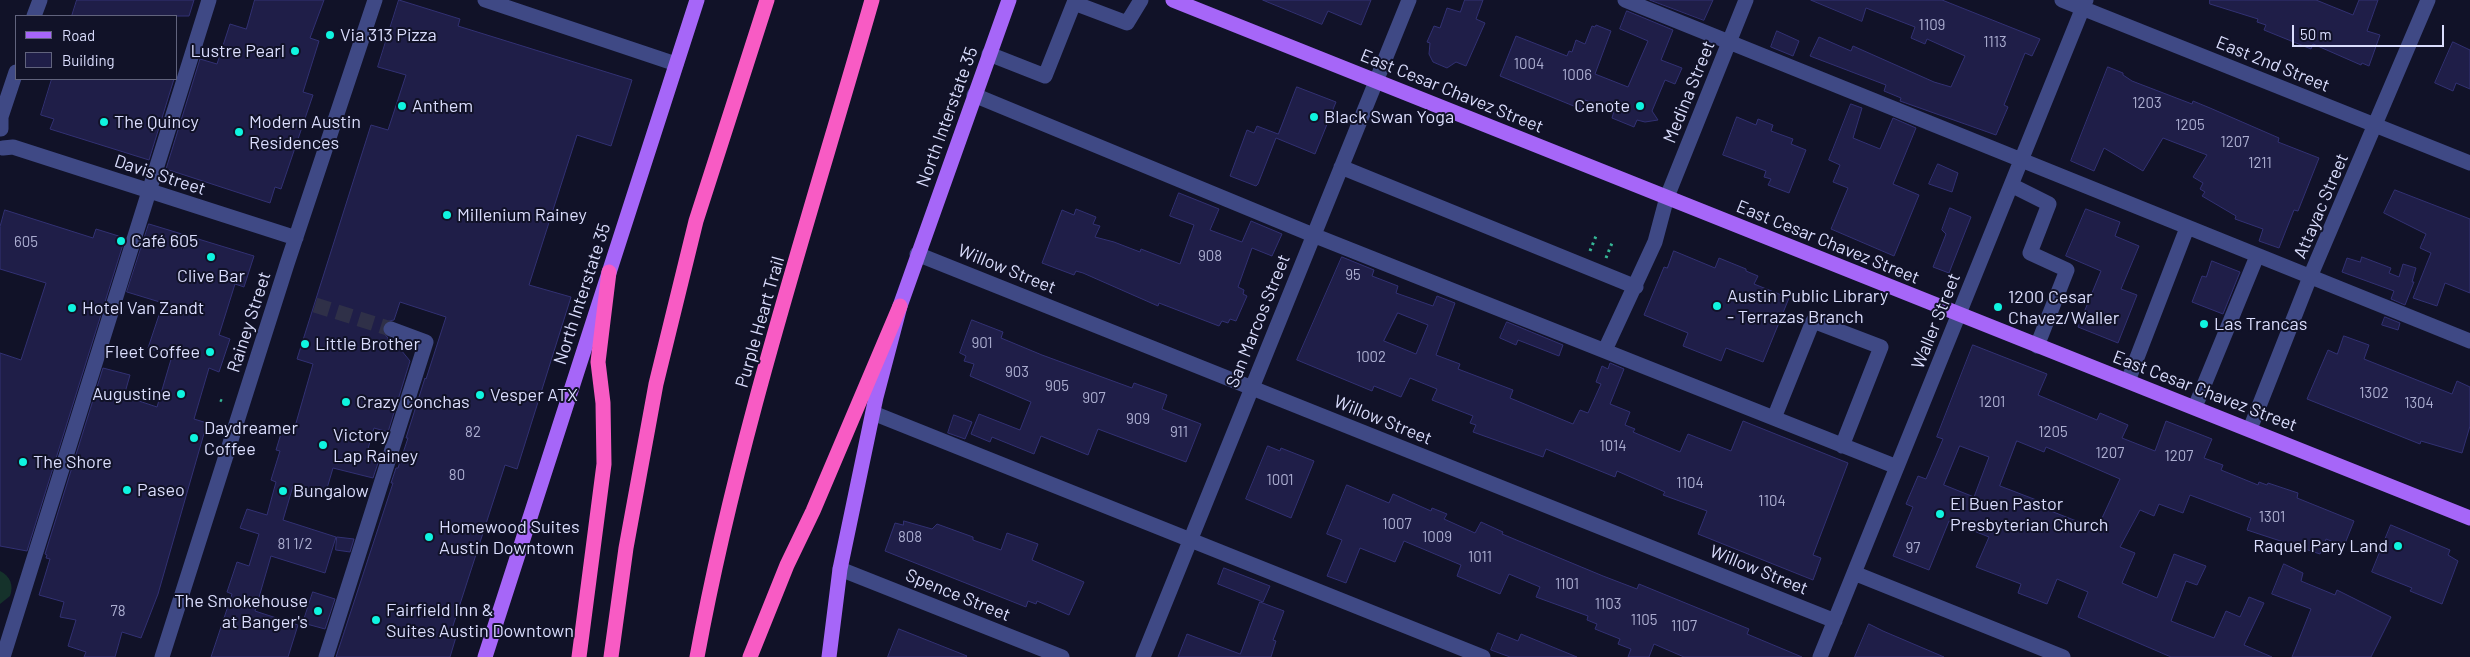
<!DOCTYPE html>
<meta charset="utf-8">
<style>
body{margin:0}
#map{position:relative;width:2470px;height:657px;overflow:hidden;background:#111228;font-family:Barlow,sans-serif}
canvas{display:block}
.legend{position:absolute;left:15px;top:15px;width:162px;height:65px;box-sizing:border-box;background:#111228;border:1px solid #61637d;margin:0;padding:6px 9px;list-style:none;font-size:15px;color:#daddfd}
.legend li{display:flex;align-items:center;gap:10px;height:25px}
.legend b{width:25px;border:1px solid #61637d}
.scale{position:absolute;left:2292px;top:25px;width:152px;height:22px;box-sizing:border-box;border:2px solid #daddfd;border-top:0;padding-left:6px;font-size:15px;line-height:18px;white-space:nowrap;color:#daddfd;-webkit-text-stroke:4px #111228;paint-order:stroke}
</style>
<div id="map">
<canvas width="2470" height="657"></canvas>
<ul class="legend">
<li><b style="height:6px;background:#a666f8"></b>Road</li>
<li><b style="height:14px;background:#1f1e48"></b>Building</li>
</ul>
<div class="scale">50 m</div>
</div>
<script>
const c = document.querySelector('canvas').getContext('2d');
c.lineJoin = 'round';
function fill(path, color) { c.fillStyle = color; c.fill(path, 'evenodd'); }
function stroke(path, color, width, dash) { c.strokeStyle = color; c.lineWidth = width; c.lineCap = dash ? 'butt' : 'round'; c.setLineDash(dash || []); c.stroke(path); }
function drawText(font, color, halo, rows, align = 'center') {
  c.font = font + ' Barlow,sans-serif'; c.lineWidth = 4; c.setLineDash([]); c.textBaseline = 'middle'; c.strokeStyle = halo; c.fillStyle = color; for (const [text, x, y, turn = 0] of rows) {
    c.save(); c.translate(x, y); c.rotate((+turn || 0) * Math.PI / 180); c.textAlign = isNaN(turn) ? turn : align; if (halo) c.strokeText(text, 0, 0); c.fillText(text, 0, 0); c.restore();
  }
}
fill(new Path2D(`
 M0 571C10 576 14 585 10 596L0 604Z`), '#15322b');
const building = new Path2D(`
 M77 0H194L189 16H72Z
 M255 0H324L310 38 319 41 303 92 313 95 281 189 275 187 270 203 166 169 200 59 217 64 230 24 246 29Z
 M399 0 460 19 458 26 632 80 611 146 577 135 529 285 571 297 517 469 505 465 450 635 456 637 450 657H336L393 483H391L396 468H398L408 438H406L425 378 426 379 446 317 400 302 394 320 385 322 382 331 388 338 386 345 401 350 410 361 388 432 374 428 365 459 378 463 373 478 333 468 325 495 293 486 283 520 336 537 325 573 271 556 255 611 298 625 288 657H211L232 594 227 592 237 562 249 566 259 534 240 528 247 509 267 515 276 482 271 480 280 451 276 450 283 427 294 430 313 364 297 359 371 125 388 130 406 75 378 67Z
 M1263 0H1371L1361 25 1328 11 1322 24Z
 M1465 0H1483L1476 19 1485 23 1466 66 1456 62 1447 68 1433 62 1429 54 1430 43 1427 42 1434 26 1440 28 1447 8 1460 12Z
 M1650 0H1713L1704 20Z
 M1811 0H1942L2040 39 2032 56 2025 53 2004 105 2008 107 1996 135 1900 101 1901 98 1884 91 1886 85 1810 56 1819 37 1851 51 1853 46 1934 82 1951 87 1965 56 1927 39 1925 44 1911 38 1915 27 1866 8 1862 21Z
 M2210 0H2316L2353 15 2359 0H2378L2367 31 2380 35 2369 66 2362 63 2361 65 2313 44 2311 49 2264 30 2266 25 2257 22 2258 19 2210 4Z
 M1627 11 1673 30 1661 60 1682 68 1675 84 1665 80 1652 111 1658 120 1645 122 1637 120 1634 127 1612 118 1614 111 1585 100 1581 109 1500 76 1516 36 1567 56 1569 51 1572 52 1576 40 1585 44 1592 26 1595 27 1596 25 1611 31 1595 74 1628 87 1648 41 1620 29Z
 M1777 31 1799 41 1793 56 1771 47Z
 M2453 42 2470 50V89L2456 83 2453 91 2435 83Z
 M2108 67 2123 73V75L2132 81 2192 104 2193 101 2210 108 2279 138 2278 142 2319 158 2298 211 2294 210 2279 248 2259 241 2263 229 2235 219 2236 216 2202 196 2205 192 2200 189 2203 183 2193 177 2207 155 2163 138 2143 171 2104 148 2094 171 2071 161Z
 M52 79H174L149 160 50 129 54 119 41 115Z
 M1297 87 1336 102 1315 154 1276 138 1258 184 1256 186 1230 176 1247 130 1254 133 1257 126 1278 134Z
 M1851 104 1862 108 1853 138 1880 149 1893 118 1916 128 1893 184 1919 195 1894 256 1831 229 1848 188 1833 182 1840 165 1829 160Z
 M1737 117 1756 125 1758 119 1773 125 1771 131 1793 139 1791 144 1806 150 1789 193 1768 185 1771 179 1764 177 1766 171 1723 155Z
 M1938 164 1958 173 1952 192 1929 184Z
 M2395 190 2470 219V293L2445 283 2437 306 2413 298 2431 253 2420 248 2426 234 2384 213Z
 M1179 193 1219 209 1210 230 1242 242 1251 221 1282 234 1272 256 1252 248 1238 287 1244 290 1243 294 1247 296 1236 321 1230 319 1228 323 1222 321 1219 326 1159 303 1158 306 1083 273 1076 271 1074 275 1042 263 1062 210 1074 215 1076 209 1096 217 1093 224 1100 226 1095 237 1114 242 1140 252 1141 249 1180 264 1194 225 1170 216Z
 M1950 208 1971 217 1949 273 1933 267 1946 234 1942 230Z
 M2086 209 2120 222 2115 236 2139 246 2121 289 2137 295 2118 343 2078 327 2101 271 2066 256Z
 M5 210 93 238 96 229 125 238 27 551 0 546V353L21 360 46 283 0 269V227Z
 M149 224 254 256 244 287 235 284 219 335 230 339 219 372 209 368 194 419 207 423 158 594 141 638 122 632 115 657H84L86 652 68 646 76 620 60 617 64 602 39 595 50 559 46 558 47 555 45 554 103 368 130 375 124 396 157 407 172 356 148 348 163 303 127 292Z
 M1674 251 1715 268 1719 258 1746 269V271L1758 276 1754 284 1789 298 1763 362 1726 348 1721 361 1683 346 1688 333 1644 315 1664 267 1667 268Z
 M1342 257 1374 270 1372 276 1398 286 1396 293 1433 306 1437 296 1455 303 1436 355 1460 364 1458 369 1513 390 1510 398 1573 424 1580 410 1588 413 1601 384 1596 382 1602 366 1608 369 1610 363 1624 369 1610 404 1630 412 1625 425 1635 429 1633 432 1680 452 1688 434 1731 451 1743 421 1848 463 1813 555 1821 558 1813 580 1698 534 1707 511 1663 495 1665 492 1617 471 1615 477 1546 449 1543 457 1473 432 1476 425 1470 423 1473 416 1432 400 1437 389 1410 378 1401 397 1374 386 1372 391 1297 360ZM1398 313 1428 325 1416 354 1384 341Z
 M2362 257 2391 268 2389 273 2399 277 2403 264 2416 268 2412 282H2414L2405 305 2391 299 2394 291 2342 272 2347 258 2360 262Z
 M2212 261 2240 272 2223 314 2192 302 2202 276 2206 277Z
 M2385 317 2400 323 2398 330 2382 325Z
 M972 320 1003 332 1001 338 1042 355 1132 388 1134 383 1167 395 1162 409 1201 424 1186 462 1098 429 1088 455 1041 436 1034 454 992 437 990 442 971 434 979 414 1020 430 1031 402 970 376 974 364 964 361 966 356 960 353Z
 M1507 322 1563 345 1559 356 1518 340 1516 345 1500 338Z
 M2344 336 2369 345 2364 359 2452 394 2457 381 2470 387V426L2462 453 2421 441 2420 444 2307 399 2328 350 2337 354Z
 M1973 345 2047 374 2038 395 2097 420 2100 413 2128 425 2122 438 2155 451 2166 421 2212 439 2204 458 2223 465 2221 470 2258 485 2259 482 2267 485 2268 483 2298 493 2297 498 2354 521 2344 546 2326 539 2320 554 2247 530 2251 518 2190 495 2183 513 2159 504 2154 516 2140 510 2120 547 2135 553 2122 583 2157 598 2174 554 2206 566 2197 585 2186 581 2171 621 2214 638 2226 611 2240 617 2249 597 2264 603 2244 645 2272 657H2171L2078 617 2088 592 2057 579 2047 604 2018 593 2021 584 1976 567 1989 537 1949 521 1929 570 1893 556 1913 507 1906 504 1918 476 1926 479 1943 439 1937 437ZM2017 441 2044 452 2046 447 2120 479 2097 529 2038 506 2039 501 2000 486ZM1960 446 1989 457 1974 497 1944 485Z
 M954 415 972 422 965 439 948 433Z
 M1268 446 1280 451 1281 448 1314 461 1291 518 1246 499Z
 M1347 485 1389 503 1393 494 1431 511 1432 508 1447 514 1444 519 1475 533 1481 522 1503 532 1502 534 1603 576 1637 589 1639 584 1749 629 1747 634 1802 657H1684L1654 644 1649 657H1628L1631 649 1618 644 1620 639 1595 629 1597 624 1587 620 1588 616 1536 597 1540 587 1509 574 1500 594 1457 576 1461 565 1404 541 1395 562 1360 548 1346 583 1327 576 1342 540 1327 534Z
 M904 521 932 529 937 524 973 537V540L1001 550 1007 533 1038 544 1032 560 1084 582 1069 615 1037 601 1036 604 1028 601 1026 607 885 551 895 523 903 525Z
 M2391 525 2450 550 2448 555 2458 561 2442 604 2410 591 2412 588 2372 572Z
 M337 537 354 539 350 552 336 550Z
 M2284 564 2303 573 2301 581 2335 595 2337 590 2391 617 2371 657H2292L2311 609 2272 594Z
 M1224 568 1270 586 1263 602 1218 584Z
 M313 592 335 599 325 629 303 623Z
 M1260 602 1284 611 1273 640 1276 641 1271 657H1178L1187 634 1240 654Z
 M1869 624 1883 631 1944 657H1855Z
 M899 629 967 656 966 657H888Z
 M1498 633 1518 641 1521 634 1577 657H1510L1491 650Z`);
fill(building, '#1f1e48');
stroke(building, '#323173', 1);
stroke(new Path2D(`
 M315 305 391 329`), '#2f3048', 15, [15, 8]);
stroke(new Path2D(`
 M1590 251 1596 236
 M1606 258 1612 243
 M220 400 222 401`), '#36b696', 3, [2.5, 4]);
stroke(new Path2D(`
 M485 0 676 64
 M1625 0 2470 341
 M2062 0 2470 163
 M34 16 40 0
 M989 54 1045 76 1074 3 1127 23 1141 0
 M974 95 1313 235 1897 467
 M1 129V117L16 72
 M3 148 13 147 296 238
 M1341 167 1636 287
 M2011 185 2049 204 2030 253 2067 270 2037 346
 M917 254 1835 621
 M1605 350 1655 242 1667 197 1746 0
 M2128 381 2187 228
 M2195 407 2257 256
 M873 413 1483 657
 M1774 418 1813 321 1881 347 1842 446
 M2250 429 2310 277 2428 0
 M840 569 1062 657
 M1854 573 2063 657
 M3 657 209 0
 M162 657 287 264 375 0
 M326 657 426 342 391 329
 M1143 657 1409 0
 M1820 657 2086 0`), '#3f4985', 15);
stroke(new Path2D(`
 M1173 0 2470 518
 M485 657 697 0
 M829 657 840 569 876 397 900 306 1009 0`), '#a666f8', 15);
stroke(new Path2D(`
 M579 657 604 464 603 403 598 362 609 272
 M611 657 626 548 656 384 696 221 767 0
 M697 657C738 434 810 217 872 0
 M750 657 787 565 813 511 900 306`), '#f85bc4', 15);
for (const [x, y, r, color] of [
 [330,35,5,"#0ff5e0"],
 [295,51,5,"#0ff5e0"],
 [402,106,5,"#0ff5e0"],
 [1640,106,5,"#0ff5e0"],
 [1314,117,5,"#0ff5e0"],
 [104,122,5,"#0ff5e0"],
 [239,132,5,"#0ff5e0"],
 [447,215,5,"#0ff5e0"],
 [121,241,5,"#0ff5e0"],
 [211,257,5,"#0ff5e0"],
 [1717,306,5,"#0ff5e0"],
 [1998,307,5,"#0ff5e0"],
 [72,308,5,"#0ff5e0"],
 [2204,324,5,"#0ff5e0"],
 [305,344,5,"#0ff5e0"],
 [210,352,5,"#0ff5e0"],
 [181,394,5,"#0ff5e0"],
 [480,395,5,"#0ff5e0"],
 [346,402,5,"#0ff5e0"],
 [194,438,5,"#0ff5e0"],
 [323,445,5,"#0ff5e0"],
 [23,462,5,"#0ff5e0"],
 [127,490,5,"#0ff5e0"],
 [283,491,5,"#0ff5e0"],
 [1940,514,5,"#0ff5e0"],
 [429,537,5,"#0ff5e0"],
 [2398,546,5,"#0ff5e0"],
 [318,611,5,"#0ff5e0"],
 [376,620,5,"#0ff5e0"]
]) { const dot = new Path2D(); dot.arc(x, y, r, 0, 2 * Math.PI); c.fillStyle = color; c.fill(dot); stroke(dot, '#111228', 2); }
drawText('15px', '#abadd0', null, [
 ["1109",1932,25],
 ["1113",1995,42],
 ["1004",1529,64],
 ["1006",1577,75],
 ["1203",2147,103],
 ["1205",2190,125],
 ["1207",2235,142],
 ["1211",2260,163],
 ["605",26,242],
 ["908",1210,256],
 ["95",1353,275],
 ["901",982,343],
 ["1002",1371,357],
 ["903",1017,372],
 ["905",1057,386],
 ["1302",2374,393],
 ["907",1094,398],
 ["1201",1992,402],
 ["1304",2419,403],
 ["909",1138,419],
 ["82",473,432],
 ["911",1179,432],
 ["1205",2053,432],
 ["1014",1613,446],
 ["1207",2110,453],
 ["1207",2179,456],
 ["80",457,475],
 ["1001",1280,480],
 ["1104",1690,483],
 ["1104",1772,501],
 ["1301",2272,517],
 ["1007",1397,524],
 ["808",910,537],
 ["1009",1437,537],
 ["81 1/2",295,544],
 ["97",1913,548],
 ["1011",1480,557],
 ["1101",1567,584],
 ["1103",1608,604],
 ["78",118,611],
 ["1105",1644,620],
 ["1107",1684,626]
]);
drawText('18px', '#daddfd', '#111228', [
 ["Via 313 Pizza",340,35],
 ["Lustre Pearl",285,51,"right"],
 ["Anthem",412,106],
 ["Cenote",1630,106,"right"],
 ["Black Swan Yoga",1324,117],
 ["The Quincy",114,122],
 ["Modern Austin",249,122],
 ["Residences",249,143],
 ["Millenium Rainey",457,215],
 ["Café 605",131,241],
 ["Clive Bar",211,276,"center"],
 ["Austin Public Library",1727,296],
 ["- Terrazas Branch",1727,317],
 ["1200 Cesar",2008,297],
 ["Chavez/Waller",2008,318],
 ["Hotel Van Zandt",82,308],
 ["Las Trancas",2214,324],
 ["Little Brother",315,344],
 ["Fleet Coffee",200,352,"right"],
 ["Augustine",171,394,"right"],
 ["Vesper ATX",490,395],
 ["Crazy Conchas",356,402],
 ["Daydreamer",204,428],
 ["Coffee",204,449],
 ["Victory",333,435],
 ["Lap Rainey",333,456],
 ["The Shore",33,462],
 ["Paseo",137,490],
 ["Bungalow",293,491],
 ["El Buen Pastor",1950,504],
 ["Presbyterian Church",1950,525],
 ["Homewood Suites",439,527],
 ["Austin Downtown",439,548],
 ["Raquel Pary Land",2388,546,"right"],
 ["The Smokehouse",308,601,"right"],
 ["at Banger's",308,622,"right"],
 ["Fairfield Inn &",386,610],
 ["Suites Austin Downtown",386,631]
], 'left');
drawText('18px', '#daddfd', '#111228', [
 ["East 2nd Street",2273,64,22],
 ["East Cesar Chavez Street",1452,91,22],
 ["Medina Street",1689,92,-68],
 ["North Interstate 35",947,117,-70],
 ["Davis Street",160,175,18],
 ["Attayac Street",2321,206,-67],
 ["East Cesar Chavez Street",1828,242,22],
 ["Willow Street",1007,269,22],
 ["North Interstate 35",582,294,-72],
 ["San Marcos Street",1258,321,-68],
 ["Waller Street",1936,321,-68],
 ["Rainey Street",249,322,-72],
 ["Purple Heart Trail",760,322,-74],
 ["East Cesar Chavez Street",2205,391,21],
 ["Willow Street",1383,420,22],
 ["Willow Street",1759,570,22],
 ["Spence Street",958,595,22]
]);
</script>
